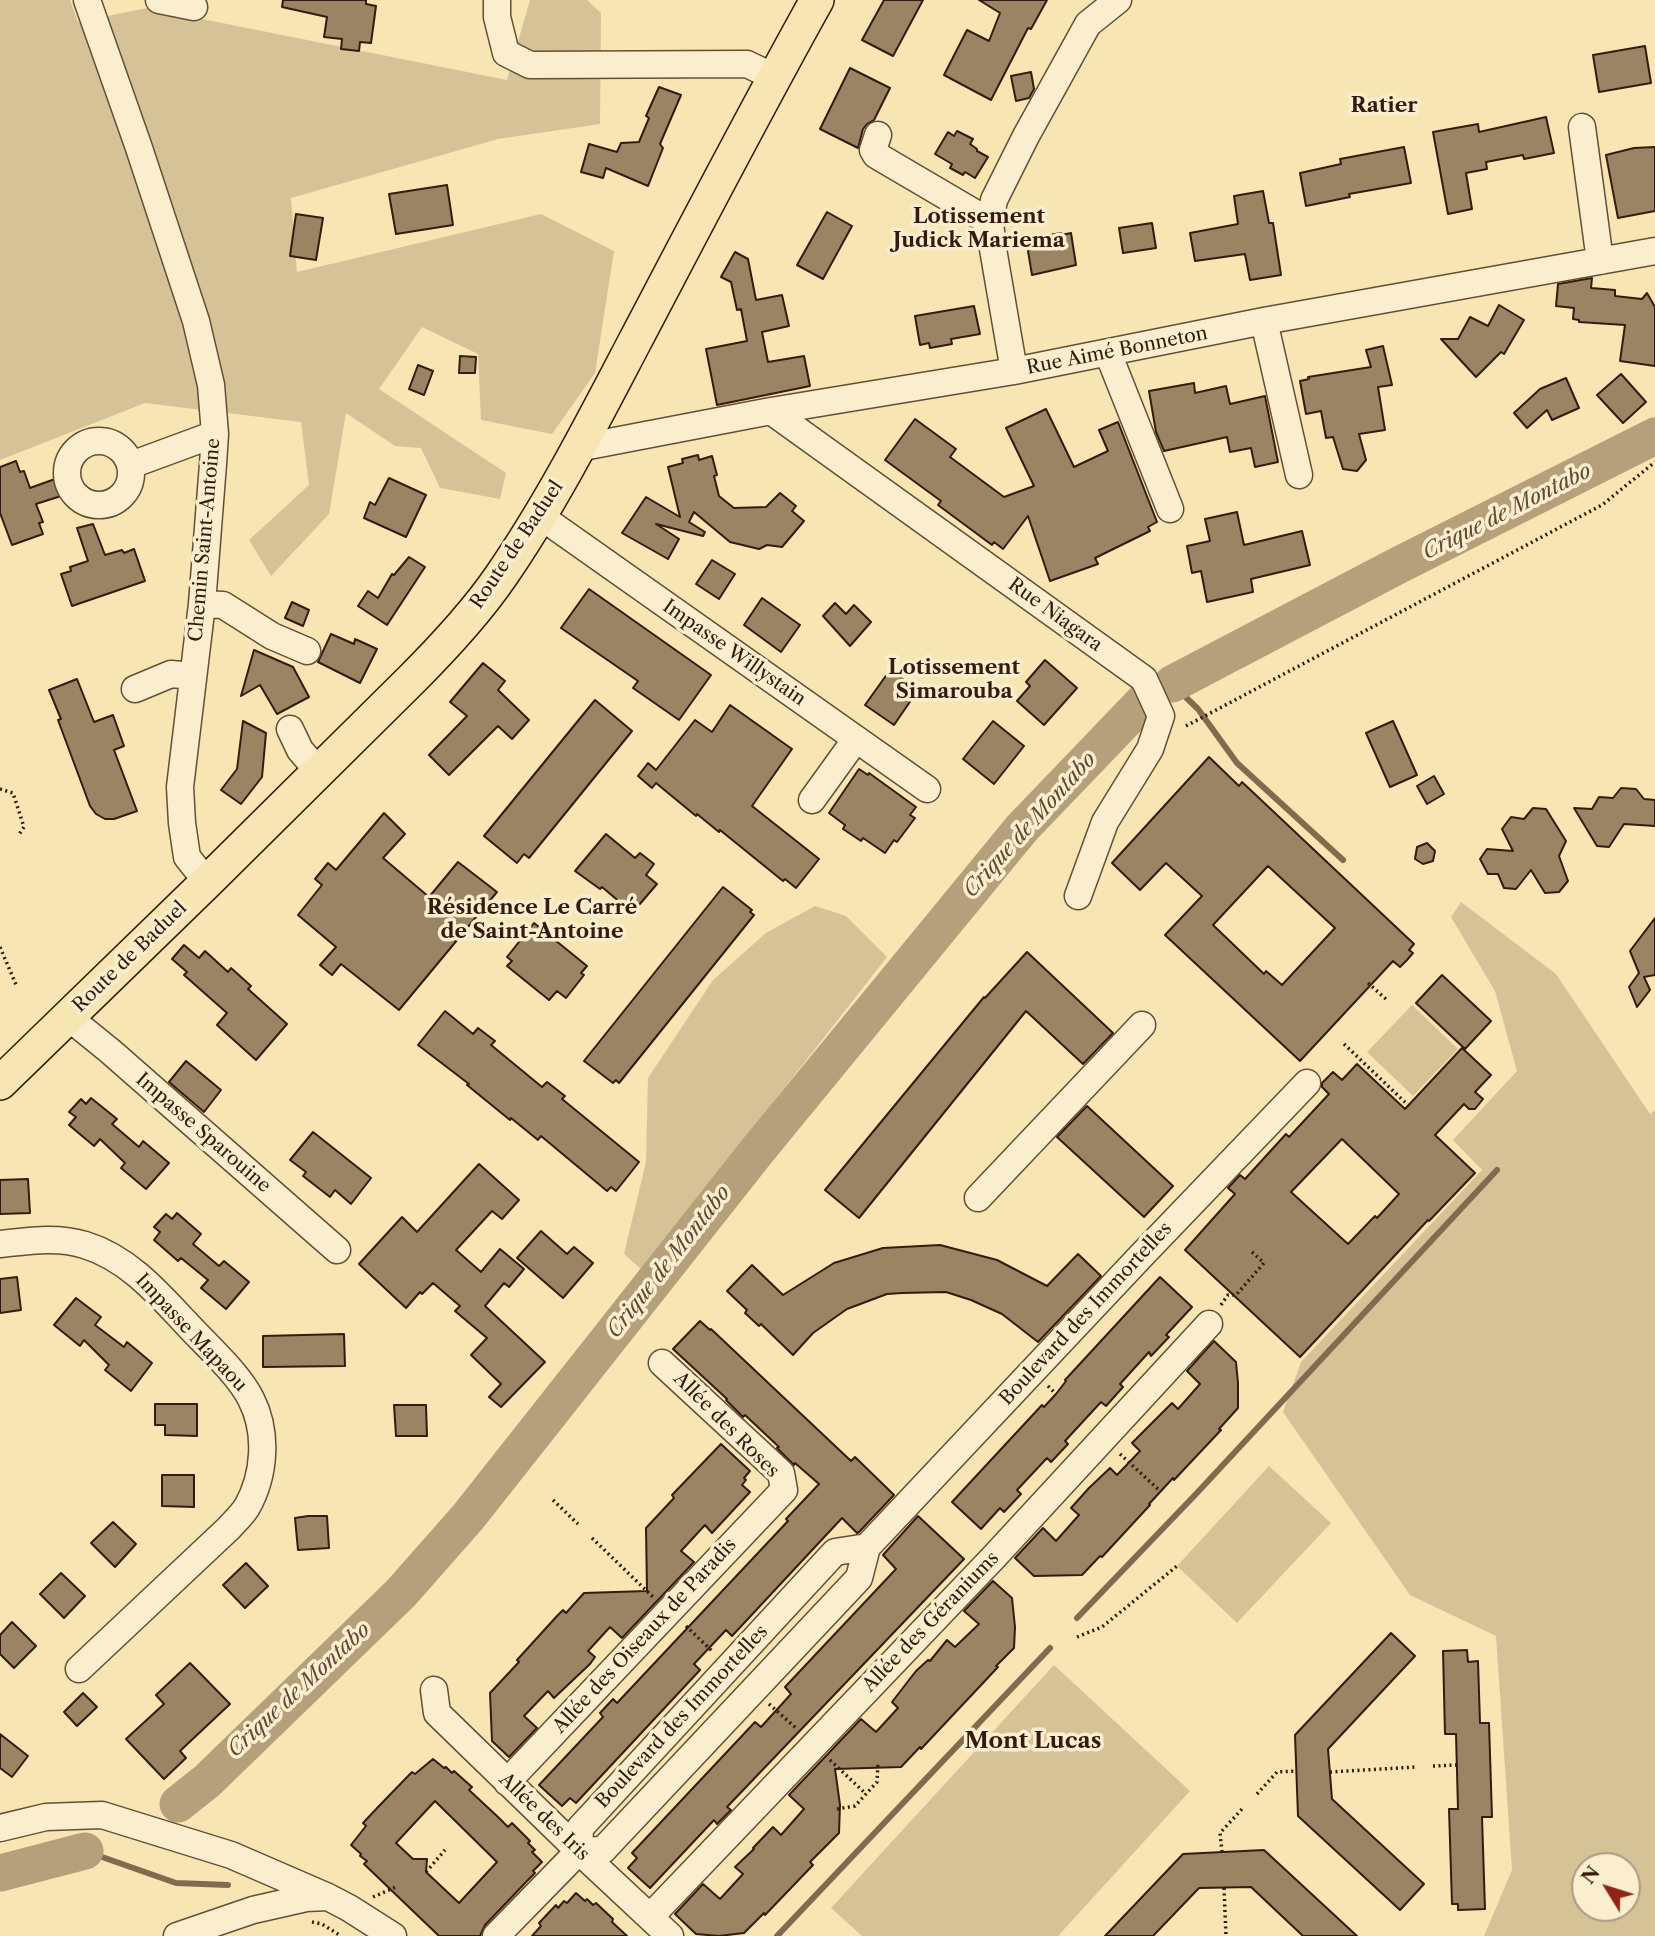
<!DOCTYPE html>
<meta charset="utf-8">
<style>
body{margin:0}
#map{position:relative;width:1655px;height:1936px;overflow:hidden;background:#f7e5b3;font-family:"Libre Caslon Text",serif}
canvas{display:block}
.north{position:absolute;left:1571px;top:1852px;width:70px;height:70px;box-sizing:border-box;background:#faeece;border:2px solid #ac9981;border-radius:50%;rotate:308deg;font-size:19px;font-weight:700;line-height:28px;text-align:center;color:#361a0d}
.north::after{content:'';display:block;margin:auto;width:24px;height:32px;background:#8f2418;clip-path:polygon(50% 0,100% 100%,50% 72%,0 100%)}
</style>
<div id="map">
<canvas width="1655" height="1936"></canvas>
<div class="north">N</div>
</div>
<script>
const c = document.querySelector('canvas').getContext('2d');
c.lineJoin = 'round';
function fill(path, color) { c.fillStyle = color; c.fill(path, 'evenodd'); }
function stroke(path, color, width, dash) { c.strokeStyle = color; c.lineWidth = width; c.lineCap = dash ? 'butt' : 'round'; c.setLineDash(dash || []); c.stroke(path); }
function drawText(font, color, halo, rows, align = 'center') {
  c.font = font + ' "Libre Caslon Text",serif'; c.lineWidth = 7; c.setLineDash([]); c.textBaseline = 'middle'; c.strokeStyle = halo; c.fillStyle = color; for (const [text, x, y, turn = 0] of rows) {
    c.save(); c.translate(x, y); c.rotate((+turn || 0) * Math.PI / 180); c.textAlign = isNaN(turn) ? turn : align; if (halo) c.strokeText(text, 0, 0); c.fillText(text, 0, 0); c.restore();
  }
}
fill(new Path2D(`
 M0 0H70L78 22 147 8 507 80 530 0H587L601 13 600 124 498 139 291 198 297 272 541 214 614 251 595 373 552 434 481 420 478 354 422 327 379 389 506 473 500 499 440 488 421 448 395 446 346 413 329 514 271 576 249 540 309 485 301 422 145 403 0 460Z
 M1461 902 1556 974 1650 1114 1655 1110V1936H1484L1512 1870 1496 1636 1410 1595 1283 1412 1301 1362 1482 1170 1453 1140 1517 1071 1495 991 1451 917ZM1585 1866H1627V1908H1585Z
 M815 906 846 916 887 957 642 1270 624 1254 646 1162 648 1078 713 980 766 933Z
 M1412 1005 1458 1049 1413 1096 1367 1052Z
 M1269 1466 1331 1523 1237 1623 1177 1566Z
 M1054 1665 1190 1791 1058 1936H862L831 1908Z`), '#d6c297');
stroke(new Path2D(`
 M1172 684 1198 709 1237 763 1343 860
 M1077 1618 1196 1494 1497 1170
 M85 1851 176 1883 228 1885
 M777 1936 1050 1648`), '#826a4f', 6);
stroke(new Path2D(`
 M1172 684 1397 566 1655 436
 M178 1804 207 1781 401 1593 468 1517 757 1151 1022 828 1142 703
 M0 1873 85 1851`), '#b5a07b', 37);
const building = new Path2D(`
 M283 0H366V4L376 6 371 43 360 42 359 51 341 49 342 39 324 37 327 17 282 7Z
 M884 0H923L893 56 862 40Z
 M979 0H1047L1031 29 1028 28 991 100 944 75 967 30 989 41 1000 13Z
 M1645 46 1651 83 1599 92 1593 55Z
 M850 68 890 88 874 120 867 124 863 129 858 148 820 129Z
 M1031 72 1034 89 1029 98 1016 101 1011 76Z
 M659 87 681 95 660 144 663 148 648 186 606 168 603 178 581 172 589 144 617 152 621 143 639 142 649 118 646 116Z
 M1546 117 1554 153 1524 159 1523 155 1486 162 1487 169 1466 173 1472 209 1448 214 1433 132 1478 124 1479 132Z
 M957 131 973 139 970 144 977 149V151L988 157 975 178 965 172 963 175 950 168 952 164 935 154 948 132 954 136Z
 M1404 147 1411 183 1349 194 1350 197 1306 206 1300 173 1341 164 1340 159Z
 M1655 147V211L1618 218 1606 155 1634 148Z
 M447 185 453 225 396 234 389 194Z
 M1263 191 1269 223H1273L1281 275 1250 280 1245 254 1195 261 1190 233 1238 224 1234 196Z
 M827 212 852 226 823 279 797 265Z
 M296 214 323 218 316 260 290 256Z
 M1152 223 1156 248 1123 253 1119 228Z
 M1061 233V235L1071 233 1076 265 1032 275 1026 239Z
 M735 252 748 259 756 300 782 295 789 326 762 332 768 362 804 356 810 386 717 405 706 349 747 341 741 309 737 310 731 282 721 277Z
 M1592 278 1591 288 1615 290V296L1642 299 1647 293 1655 307V366L1620 361 1625 325 1579 322V320L1573 319 1574 308 1556 306 1558 284Z
 M1499 305 1524 320 1504 354 1501 352 1476 377 1441 339H1458L1470 317 1488 326Z
 M974 306 980 334 951 339 952 344 930 348 929 343 920 345 915 316Z
 M1383 346 1392 385 1378 387 1385 430 1359 434 1366 460 1357 471 1343 469 1333 437 1326 438 1321 411 1306 414 1300 381 1309 379 1308 377 1371 367 1366 350Z
 M460 356 476 357 475 373H459Z
 M418 365 433 371 424 395 409 389Z
 M1621 374 1646 402 1623 423 1597 395Z
 M1566 378 1579 408 1552 420 1547 410 1527 428 1514 413 1540 389Z
 M1194 383 1195 393 1226 386 1230 404 1265 396 1278 462 1255 467 1251 448 1230 452 1227 437 1164 451 1156 432 1149 391Z
 M1046 409 1074 467 1108 451 1099 430 1118 422 1157 522 1148 527 1150 531 1095 558 1098 564 1050 581 1028 516 1003 549 994 542 992 545 938 505 941 501 885 460 915 419 956 449 950 457 1004 497 1034 486 1006 428Z
 M698 455 699 460 712 456 717 475 714 476 719 496 734 508 766 507 780 493 796 506 792 511 804 521 782 547 767 545 759 549 730 542 694 512 689 522 705 532 703 536 656 524 679 539 668 559 622 533 646 497 680 517 668 467 683 463 682 459Z
 M16 461 20 472 24 471 30 488 55 479 61 496 36 504 43 522 39 523 43 534 12 545 0 513V467Z
 M389 478 426 495 406 537 364 518 370 502 375 505Z
 M1237 512 1244 545 1302 531 1310 565 1251 579 1253 592 1207 602 1201 571 1192 573 1187 546 1210 541 1205 519Z
 M93 524 105 555 122 550 124 553 134 549 145 581 72 606 61 574 71 571 70 567 88 561 77 528Z
 M409 557 425 567 387 625 358 606 368 591 378 598 392 574 394 575Z
 M712 560 735 574 719 599 696 584Z
 M589 589 711 675 679 720 633 688 638 681 561 628Z
 M762 598 800 625 781 652 744 625Z
 M292 602 309 610 303 626 285 618Z
 M835 603 846 614 854 605 871 622 850 646 823 616Z
 M331 634 354 644 355 639 377 649 360 683 318 662Z
 M254 650 293 667 309 697 277 714 260 685 241 696Z
 M1045 660 1077 688 1044 725 1017 701 1030 686 1026 682Z
 M483 663 505 681 498 690 529 720 512 739 498 726 449 775 429 755 467 716 450 702Z
 M890 670 918 690 894 725 865 705Z
 M77 679 94 722 113 715 124 746 114 750 137 811 114 819H105L96 814 90 806 58 720 61 719 49 690Z
 M595 700 632 731 529 858 524 854 517 863 484 836Z
 M730 705 792 749 752 806 819 859 796 888 785 879 783 881 720 830 719 832 697 814 696 816 656 783 652 788 638 776 648 763 656 770 695 720 712 732Z
 M243 721 266 733 262 777 241 804 221 790 237 769Z
 M993 721 1024 746 994 784 963 759Z
 M1393 721 1417 775 1390 787 1366 733Z
 M1209 757 1239 786 1242 782 1414 944 1409 950 1413 953 1407 960 1400 967 1393 961 1300 1061 1165 935 1202 896 1166 863 1140 890 1112 863ZM1268 866 1335 928 1282 985 1266 971 1264 974 1213 925Z
 M859 769 868 775 869 773 916 807 910 815 915 818 897 842 894 840 885 853 863 838 861 841 843 829 845 825 829 813Z
 M1434 776 1444 794 1427 804 1417 786Z
 M1621 788 1636 789 1644 799 1655 800V826L1624 824 1609 847 1597 846 1574 808 1592 809 1599 797 1613 798Z
 M1533 808 1546 809 1566 841 1559 856 1568 881 1559 892 1545 893 1531 870 1516 889 1504 888 1498 874H1488L1480 859 1487 849 1513 851 1502 829 1511 817 1524 819Z
 M384 813 405 834 383 858 429 897 458 862 497 892 399 1010 341 964 332 975 320 965 336 947 298 915 322 885 315 879 328 863 336 870Z
 M606 834 635 858 640 853 654 864 646 875 657 884 639 905 634 901 628 909 602 887 600 889 575 871Z
 M1427 843 1435 851 1433 861 1423 864 1415 859 1417 847Z
 M723 887 752 910 750 912 754 915 619 1083 616 1080 613 1083 584 1061Z
 M1655 918V975L1644 977 1650 990 1637 1007 1629 987 1639 973 1630 951Z
 M534 923 587 966 581 973 584 975 566 998 557 991 549 1000 507 966 512 961 507 957Z
 M184 945 199 958 205 951 228 972 231 968 251 986 248 989 287 1024 256 1060 217 1025 227 1013 184 975 187 972 172 959Z
 M1027 952 1113 1033 1083 1064 1026 1011 859 1218 825 1190 984 997 985 998Z
 M1442 975 1491 1021 1465 1049 1416 1003Z
 M445 1011 473 1034 478 1028 495 1041 491 1045 542 1087 547 1082 565 1096 562 1099 639 1162 616 1191 611 1187 607 1191 541 1136 538 1140 511 1118 510 1120 467 1085 469 1084 418 1045Z
 M1462 1048 1491 1075 1475 1092 1483 1099 1475 1109H1469L1464 1104 1435 1135 1475 1173 1429 1221 1428 1220 1300 1357 1185 1250 1235 1194 1228 1188 1240 1175 1245 1179 1286 1134 1289 1137 1329 1094 1322 1087V1083L1333 1072 1342 1080 1357 1064 1405 1109ZM1342 1139 1399 1194 1377 1218 1375 1216 1348 1244 1291 1192Z
 M186 1061 221 1090 204 1112 169 1082Z
 M91 1098 117 1119 112 1124 139 1147 143 1141 169 1163 146 1189 121 1168 125 1163 100 1139 94 1146 69 1125 76 1117 69 1112 81 1099 86 1104Z
 M1087 1106 1173 1186 1144 1217 1057 1137Z
 M313 1132 371 1178 351 1204 335 1190 330 1197 303 1176 306 1172 290 1160Z
 M479 1164 519 1200 502 1219 492 1211 456 1250 481 1272 500 1249 524 1269 509 1287 504 1283 485 1306 545 1362 501 1407 489 1397 501 1384 471 1355 487 1338 455 1311 460 1306 433 1283 422 1294 420 1292 406 1308 359 1264 402 1217 417 1232Z
 M28 1179 30 1213 0 1214V1180Z
 M177 1213 201 1234 193 1244 219 1266 224 1261 249 1282 226 1309 201 1288 208 1280 181 1258 178 1261 154 1240 160 1232 154 1227 166 1214 172 1219Z
 M541 1231 567 1254 574 1247 593 1263 563 1298 517 1258Z
 M940 1245 997 1260 1047 1286 1078 1254 1101 1276 1038 1342 1002 1314 971 1300 946 1292 902 1293 887 1294 847 1309 813 1333 793 1355 761 1324 759 1326 745 1313 747 1310 727 1291 752 1265 783 1295 834 1263 883 1248Z
 M17 1277 21 1310 0 1313V1279Z
 M1160 1277 1192 1307 1166 1335 1169 1337 1151 1356 1149 1352 1120 1384 1123 1387 1106 1406 1101 1402 1065 1441 1068 1444 1051 1462 1047 1458 1017 1490 1021 1494 1004 1512 1000 1508 981 1529 952 1502 1042 1405 1044 1407 1056 1394 1066 1381 1065 1380Z
 M76 1298 101 1317 95 1325 124 1347 127 1342 152 1363 131 1391 105 1370 109 1365 84 1340 80 1346 54 1325Z
 M700 1321 710 1330 711 1329 851 1461 855 1457 894 1495 859 1532 857 1533 842 1518 732 1636 726 1630 694 1664 700 1670 576 1803 570 1798 562 1806 539 1785 603 1717 600 1713 613 1699 617 1703 788 1521 786 1519 819 1484 795 1463 794 1465 777 1448 779 1447 745 1415 743 1417 726 1400 727 1399 673 1349Z
 M344 1334 345 1366 263 1367V1336Z
 M1214 1341 1236 1362 1238 1383V1408L1219 1429 1221 1430 1174 1480 1173 1478 1149 1504 1150 1505 1102 1557 1100 1556 1082 1575 1034 1576 1015 1558 1043 1528 1056 1541 1079 1515 1071 1508 1089 1488 1110 1468 1117 1475 1140 1451 1132 1443 1172 1403 1178 1409 1200 1384 1187 1371Z
 M155 1404H197V1436L165 1435V1425H155Z
 M394 1405H426L427 1436H396Z
 M721 1444 750 1471 744 1478 746 1480 742 1485 750 1492 712 1533 705 1525 681 1551 694 1562 622 1638 610 1627 588 1651 595 1657 590 1664 554 1698 548 1691 524 1716 537 1728 509 1757 492 1741 490 1693 519 1662 517 1660 557 1616 563 1610 566 1613 584 1593 647 1591 646 1528 674 1498 672 1495Z
 M162 1475H194V1507L162 1506Z
 M308 1516H327L329 1548 298 1550 295 1518Z
 M918 1516 964 1559 727 1807 731 1810 717 1824 714 1820 650 1888 628 1868 637 1858 632 1853 755 1722 761 1727 782 1704 791 1694 785 1687 896 1569 883 1555Z
 M113 1522 136 1544 115 1567 91 1543Z
 M246 1563 268 1586 245 1608 223 1585Z
 M61 1573 85 1596 64 1618 40 1594Z
 M993 1581 1012 1598 1015 1627 1014 1648 996 1666 998 1667 921 1749 920 1747 901 1767 835 1769 840 1805 839 1833 810 1862 813 1865 765 1915 764 1913 744 1933 719 1936 696 1934 675 1914 703 1884 720 1899 743 1874 735 1867 754 1849 753 1848 773 1827 781 1835 804 1809 789 1795 861 1719 876 1732 898 1708 892 1702 916 1671 928 1660 930 1661 947 1640 955 1647 979 1624 964 1611Z
 M12 1622 36 1646 14 1668 0 1654V1635Z
 M1391 1633 1415 1656 1328 1749 1332 1799 1424 1884 1400 1910 1298 1816 1295 1735Z
 M1467 1650 1468 1662 1478 1661 1480 1723H1489L1492 1817H1482L1485 1909 1458 1910V1904H1452L1449 1809H1458L1456 1734H1445L1443 1651Z
 M190 1663 230 1704 180 1751 186 1758 164 1779 126 1739 164 1704 156 1695Z
 M83 1693 97 1707 77 1726 64 1712Z
 M0 1734 28 1756 12 1777 0 1768Z
 M433 1759 444 1768 446 1767 452 1773 454 1771 472 1787 469 1790 498 1817 508 1827 512 1823 530 1841 528 1843 535 1850 532 1852 542 1862 533 1871 535 1873 528 1880 485 1925 480 1936H439L364 1864 367 1861 360 1856 361 1854 351 1845 366 1826 363 1823 380 1805 412 1772 415 1774ZM435 1801 497 1862 459 1903 426 1872 427 1859H413L396 1843Z
 M1264 1850 1357 1936H1303L1251 1887 1199 1888 1153 1936H1105L1183 1854Z
 M576 1893 585 1901 587 1899 593 1905 596 1903 613 1919 612 1922 627 1936H532L541 1926 539 1923 556 1905 558 1908 564 1901 567 1903Z`);
fill(building, '#9a8463');
stroke(building, '#361a0d', 2);
const minor = new Path2D(`
 M87 0 139 148 196 321 211 385 215 434 213 464 202 604 180 787 182 823 187 857 207 882
 M159 0 194 7
 M497 0V17L506 53 530 65 747 64 774 77
 M1582 127 1600 261
 M878 135 873 150 876 155 990 222
 M1264 321 1299 475
 M1108 353 1170 509
 M1014 371 993 249 990 222 994 200 1026 136 1088 24 1118 0
 M771 411 1144 679 1161 716 1150 749 1105 822 1078 896
 M67 473a32 32 0 1 1 64 0a32 32 0 1 1-64 0Z
 M578 448 771 411 1014 371 1264 321 1655 251
 M131 465 215 434
 M540 516 927 789
 M202 604 223 605 272 636 307 651
 M135 689 171 674 193 676
 M290 729 300 750 319 772
 M812 800 856 739
 M68 1017 110 1051 337 1250
 M978 1198 1142 1025
 M0 1244C28 1241 57 1236 85 1245 127 1258 156 1291 185 1322 205 1344 238 1373 251 1399 268 1432 265 1475 247 1507 242 1515 235 1521 229 1528L79 1669
 M434 1690 437 1713 579 1851 670 1936
 M507 1782 784 1490 781 1473 662 1363
 M0 1828 46 1817 102 1815 231 1855 328 1897
 M579 1851 580 1828 835 1552 867 1547
 M650 1917 993 1558 1209 1324
 M177 1936 253 1910 306 1898 328 1897 349 1908 393 1936
 M496 1936 579 1851 603 1850 859 1578 867 1547 1141 1256 1307 1083`);
const major = new Path2D(`
 M0 1083 207 882 411 680C443 648 475 614 501 576 552 502 593 421 635 341 695 227 754 113 817 0`);
stroke(minor, '#664d36', 29);
stroke(major, '#361a0d', 36);
stroke(new Path2D(`
 M1186 726 1602 505 1655 462
 M0 789 13 793 24 827 18 836
 M0 947 17 987
 M1368 983 1387 1000
 M1344 1044 1409 1106
 M1221 1305 1228 1295H1236L1264 1263 1252 1252
 M1048 1386 1056 1394
 M1120 1454 1159 1490
 M553 1500 578 1524
 M592 1538 653 1597
 M686 1626 713 1652
 M1077 1637 1102 1627 1177 1566
 M769 1704 797 1729
 M830 1760 866 1794
 M1433 1766 1457 1765
 M1330 1772 1416 1767
 M1257 1794 1277 1772 1297 1771
 M837 1809 855 1806 877 1782 878 1763
 M1222 1852 1220 1833 1243 1808
 M426 1872 445 1850
 M1224 1888 1226 1936
 M373 1897 396 1887
 M312 1922 322 1924 341 1936`), '#361a0d', 3.5, [2, 3.5]);
stroke(minor, '#faeece', 26);
stroke(major, '#f7e5b3', 33);
drawText('19px', '#361a0d', '#faeece', [
 ["Rue Aimé Bonneton",1117,351,-11],
 ["Chemin Saint-Antoine",205,540,-85],
 ["Route de Baduel",517,545,-56],
 ["Rue Niagara",1055,615,36],
 ["Impasse Willystain",734,653,35],
 ["Route de Baduel",130,957,-44],
 ["Impasse Sparouine",203,1133,41],
 ["Boulevard des Immortelles",1086,1314,-47],
 ["Impasse Mapaou",191,1333,47],
 ["Allée des Roses",726,1425,45],
 ["Allée des Géraniums",931,1622,-46],
 ["Allée des Oiseaux de Paradis",645,1636,-47],
 ["Boulevard des Immortelles",682,1717,-47],
 ["Allée des Iris",544,1817,44]
]);
drawText('bold 21px', '#361a0d', '#faeece', [
 ["Ratier",1384,106],
 ["Lotissement",979,217],
 ["Judick Mariema",979,241],
 ["Lotissement",954,668],
 ["Simarouba",954,692],
 ["Résidence Le Carré",532,908],
 ["de Saint-Antoine",532,932]
]);
drawText('italic 21px', '#624934', '#faeece', [
 ["Crique de Montabo",1507,512,-27],
 ["Crique de Montabo",1030,825,-48],
 ["Crique de Montabo",669,1262,-52],
 ["Crique de Montabo",299,1690,-43]
]);
drawText('bold 23px', '#361a0d', '#faeece', [
 ["Mont Lucas",1033,1741]
]);
</script>
